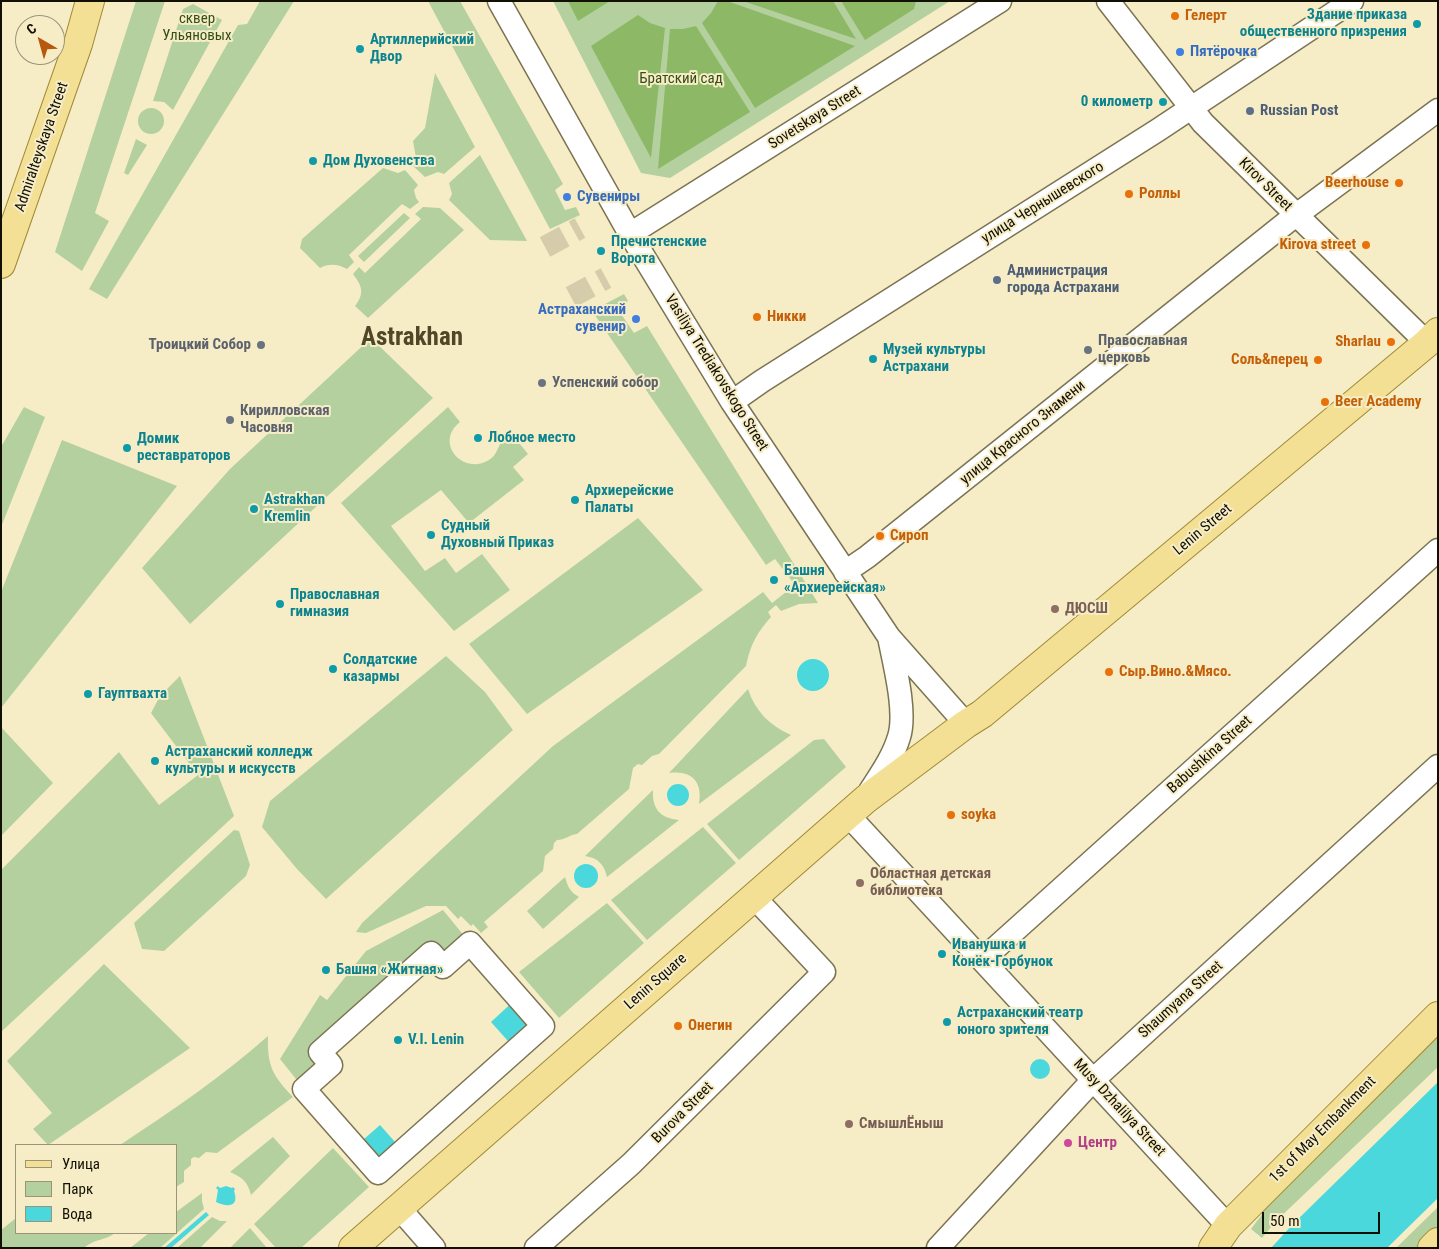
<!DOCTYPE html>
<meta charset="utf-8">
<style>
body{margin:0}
#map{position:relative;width:1439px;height:1249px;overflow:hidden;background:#f6edc7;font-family:"Roboto Condensed",sans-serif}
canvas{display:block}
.frame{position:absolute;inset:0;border:2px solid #120f03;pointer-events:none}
.legend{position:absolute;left:15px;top:1144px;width:162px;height:90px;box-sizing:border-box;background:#f6edc7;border:1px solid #9b9479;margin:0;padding:6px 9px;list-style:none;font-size:15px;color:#120f03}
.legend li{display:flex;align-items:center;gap:10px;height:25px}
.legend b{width:25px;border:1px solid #9b9479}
.north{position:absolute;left:15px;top:15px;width:50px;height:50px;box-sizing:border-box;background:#f6edc7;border:1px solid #9b9479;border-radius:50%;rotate:322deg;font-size:14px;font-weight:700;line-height:20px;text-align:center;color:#120f03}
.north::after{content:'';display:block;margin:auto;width:18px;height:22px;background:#b7580f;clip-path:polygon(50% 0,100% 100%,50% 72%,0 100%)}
.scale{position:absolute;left:1262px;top:1212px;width:118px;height:22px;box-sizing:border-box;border:2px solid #120f03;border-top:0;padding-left:6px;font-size:15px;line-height:18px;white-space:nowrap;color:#120f03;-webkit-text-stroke:4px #f6edc7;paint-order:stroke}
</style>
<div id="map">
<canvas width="1439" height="1249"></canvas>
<div class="frame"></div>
<ul class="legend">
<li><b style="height:6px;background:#f3e095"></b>Улица</li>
<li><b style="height:14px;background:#b4d09e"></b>Парк</li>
<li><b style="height:14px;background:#4ad8dc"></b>Вода</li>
</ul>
<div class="north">С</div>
<div class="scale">50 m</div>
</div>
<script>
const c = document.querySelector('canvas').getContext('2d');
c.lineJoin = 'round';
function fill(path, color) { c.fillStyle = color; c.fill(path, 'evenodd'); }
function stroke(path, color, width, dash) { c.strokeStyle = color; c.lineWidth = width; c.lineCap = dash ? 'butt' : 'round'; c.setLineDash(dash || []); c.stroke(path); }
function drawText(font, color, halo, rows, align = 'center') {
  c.font = font + ' "Roboto Condensed",sans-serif'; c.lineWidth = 4; c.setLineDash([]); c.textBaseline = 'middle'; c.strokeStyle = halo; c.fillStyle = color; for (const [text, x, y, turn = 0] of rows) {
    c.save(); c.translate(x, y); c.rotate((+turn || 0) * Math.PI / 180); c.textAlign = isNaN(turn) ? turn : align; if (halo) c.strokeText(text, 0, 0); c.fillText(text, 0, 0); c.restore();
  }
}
fill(new Path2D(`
 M136 1H165L95 213 109 221 82 271 55 252Z
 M260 1H294L107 299 89 289 238 25 247 24Z
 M428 1H460L563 184 555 190 565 210 576 207 580 215 550 229Z
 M553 1H950L670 178 641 173Z
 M193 4 222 20 173 110 164 102 153 101 183 9Z
 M435 73 475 147 444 174 438 172 425 177 412 165 416 158 413 141 425 128Z
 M138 121a13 13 0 1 1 26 0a13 13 0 1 1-26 0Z
 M136 139 147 145 128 175 124 173Z
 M480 155 527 241 490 240 449 200 452 194 449 183Z
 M383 168 398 173 405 170 418 185 414 190 416 198 419 202 410 209 402 204 349 255 354 262 347 269C338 264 329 263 320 268L300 248 302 239Z
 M423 207 440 208 464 230 368 318 355 306C365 293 362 286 353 274L359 267 365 273 421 219 415 214Z
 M404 213 410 218 364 262 358 256Z
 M624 294 628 301 617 308 634 333 647 326 818 603 799 604 781 611 776 605 768 612 771 617C756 634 751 644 746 666L659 754 652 756 642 765 638 764 633 768 629 789 577 834C569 835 565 840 557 840L554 843 553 849 545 856 543 871 484 922 488 927 481 933 473 924 471 926 461 916 458 919 446 906H426L366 933 356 932 362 923 553 746 763 592 772 603 795 585 775 559 766 565 592 311Z
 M371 338 433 398 190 624 142 568 230 469Z
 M24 407 45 417 1 527V447Z
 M448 407 460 422C434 442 462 476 489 460 497 455 497 448 502 441 503 438 508 435 511 433L528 454 513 467 524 480 469 523 441 490 391 526 425 571 445 558 456 573 482 554 510 590 454 631 341 503Z
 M62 440 177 486 1 708V592Z
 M638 518 703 590 527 714 469 644Z
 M446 656 485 692 513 730 326 899 297 869 262 827 270 801Z
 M180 676 234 816 1 1032V870L119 752 159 805 198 775 151 713 160 696Z
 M748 689C755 711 770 726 791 735L699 804C703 781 691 770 669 773Z
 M1 727 53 783 1 836Z
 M824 739 846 767 739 860 707 824 814 740Z
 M653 790C652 809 660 818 679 820L607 877C604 864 598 858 585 856Z
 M703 827 736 863 647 940 611 900Z
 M234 830 239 831 250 865 246 876 164 951 142 949 134 923Z
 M565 877C568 887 570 892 579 897L543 929 527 911Z
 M607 903 644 943 559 1018 519 972Z
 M443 910 470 943 443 967 431 954 320 1052 331 1065 304 1089 280 1059 320 995 327 1000 366 951Z
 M104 964 190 1048 48 1145 33 1129 52 1113 7 1061Z
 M1438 1030V1067L1275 1222 1262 1238 1251 1229 1263 1213 1259 1207Z
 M268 1036C267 1066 273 1076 293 1097L217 1153 206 1152 199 1158 194 1157 191 1159V1165L184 1171V1182L176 1187V1145H120C171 1111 222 1077 268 1036Z
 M273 1137 290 1156 251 1195C248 1182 242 1177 230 1172Z
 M333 1148 369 1187 301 1248H276L254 1224Z
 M202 1193V1201L204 1209 160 1248H130L149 1233H176V1212Z
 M1438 1207V1231L1421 1248H1396Z
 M212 1217 220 1221H227L200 1248H177Z
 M16 1218V1233H115C105 1241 96 1238 85 1247L1 1248V1230Z
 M250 1228 267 1248H230Z`), '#b4d09e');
fill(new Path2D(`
 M568 1H610L578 21Z
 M718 1H727L855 46 755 108 702 23 711 13Z
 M743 1H833L856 39Z
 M841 1H916L914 9 865 40Z
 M638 15 650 23 665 28 651 158 591 46Z
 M696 26 750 112 658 169 670 29H683Z`), '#8db866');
fill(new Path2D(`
 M797 675a16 16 0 1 1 32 0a16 16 0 1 1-32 0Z
 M667 795a11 11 0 1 1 22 0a11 11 0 1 1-22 0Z
 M574 876a12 12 0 1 1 24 0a12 12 0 1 1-24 0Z
 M518 997 543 1026 516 1050 491 1022Z
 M1030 1069a10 10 0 1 1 20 0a10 10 0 1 1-20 0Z
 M1438 1082V1198L1387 1248H1271L1293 1224Z
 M380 1125 403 1151 378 1173 355 1147Z
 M218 1186 220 1188 226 1186 232 1188 233 1187 235 1189 234 1191C240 1208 226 1207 216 1202L218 1190 216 1188Z
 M206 1212 209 1215 171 1248H164Z`), '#4ad8dc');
stroke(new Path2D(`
 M545 247 580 228
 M571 297 606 278`), '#d4ccaa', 22, [22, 11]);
const minor = new Path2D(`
 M499 1 630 234 732 402 889 637 966 724
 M1108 1 1203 123 1427 343
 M630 234 1000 1
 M732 402 762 381 1158 130 1352 1
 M845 572 867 557 1287 222 1438 110
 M870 791C881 774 893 757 899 737 907 712 894 663 889 637
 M848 815 1228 1226
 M470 943 543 1026 378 1173 304 1089 331 1065 320 1052 431 953 443 967Z
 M982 960 1438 550
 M399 1208 434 1248
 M536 1248 631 1164 824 972 754 897
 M938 1248 1093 1080 1438 766`);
const major = new Path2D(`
 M1 264 78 44 90 1
 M353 1248 866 799 966 724 982 714 1427 343 1438 332
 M1213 1248 1228 1226 1438 1016
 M1432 1248 1438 1242`);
stroke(minor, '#7b7352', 25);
stroke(major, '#9f8a34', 30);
stroke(minor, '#fff', 22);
stroke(major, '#f3e095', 28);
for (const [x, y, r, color] of [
 [1175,16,5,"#e8710a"],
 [1417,24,5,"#0f9aa8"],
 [360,49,5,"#0f9aa8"],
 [1180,52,5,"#3f7fe0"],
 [1163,102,5,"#0f9aa8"],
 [1250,111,5,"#5c6f8a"],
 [313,161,5,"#0f9aa8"],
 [1399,183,5,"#e8710a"],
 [1129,194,5,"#e8710a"],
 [567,197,5,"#3f7fe0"],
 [1366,245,5,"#e8710a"],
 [601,251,5,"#0f9aa8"],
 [997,280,5,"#5c6f8a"],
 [757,317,5,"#e8710a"],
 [636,319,5,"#3f7fe0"],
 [1391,342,5,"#e8710a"],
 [261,345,5,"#6b7280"],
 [1088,350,5,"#6b7280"],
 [873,359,5,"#0f9aa8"],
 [1318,360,5,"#e8710a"],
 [542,383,5,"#6b7280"],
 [1325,402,5,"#e8710a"],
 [230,420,5,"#6b7280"],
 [478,438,5,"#0f9aa8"],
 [127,448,5,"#0f9aa8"],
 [575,500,5,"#0f9aa8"],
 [254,509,5,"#0f9aa8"],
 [431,535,5,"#0f9aa8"],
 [880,536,5,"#e8710a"],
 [774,580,5,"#0f9aa8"],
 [280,604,5,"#0f9aa8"],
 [1055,609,5,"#8d6e63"],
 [333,669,5,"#0f9aa8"],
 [1109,672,5,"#e8710a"],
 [88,694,5,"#0f9aa8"],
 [155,761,5,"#0f9aa8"],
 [951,815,5,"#e8710a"],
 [860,883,5,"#8d6e63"],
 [942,954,5,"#0f9aa8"],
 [326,970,5,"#0f9aa8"],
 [947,1022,5,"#0f9aa8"],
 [678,1026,5,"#e8710a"],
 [398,1040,5,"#0f9aa8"],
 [849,1124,5,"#8d6e63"],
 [1068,1143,5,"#d1479c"]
]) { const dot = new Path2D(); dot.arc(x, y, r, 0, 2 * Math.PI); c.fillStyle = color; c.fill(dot); stroke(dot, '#f6edc7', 2); }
drawText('bold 15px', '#0d838f', '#f6edc7', [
 ["Здание приказа",1407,15,"right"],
 ["общественного призрения",1407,32,"right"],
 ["Артиллерийский",370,40],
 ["Двор",370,57],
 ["0 километр",1153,102,"right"],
 ["Дом Духовенства",323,161],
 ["Пречистенские",611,242],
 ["Ворота",611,259],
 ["Музей культуры",883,350],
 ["Астрахани",883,367],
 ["Лобное место",488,438],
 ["Домик",137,439],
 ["реставраторов",137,456],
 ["Архиерейские",585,491],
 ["Палаты",585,508],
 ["Astrakhan",264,500],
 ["Kremlin",264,517],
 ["Судный",441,526],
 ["Духовный Приказ",441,543],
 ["Башня",784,571],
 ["«Архиерейская»",784,588],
 ["Православная",290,595],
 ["гимназия",290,612],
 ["Солдатские",343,660],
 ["казармы",343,677],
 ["Гауптвахта",98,694],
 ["Астраханский колледж",165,752],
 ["культуры и искусств",165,769],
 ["Иванушка и",952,945],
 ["Конёк-Горбунок",952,962],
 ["Башня «Житная»",336,970],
 ["Астраханский театр",957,1013],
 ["юного зрителя",957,1030],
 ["V.I. Lenin",408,1040]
], 'left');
drawText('bold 15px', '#c56008', '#f6edc7', [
 ["Гелерт",1185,16],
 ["Beerhouse",1389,183,"right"],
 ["Роллы",1139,194],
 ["Kirova street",1356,245,"right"],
 ["Никки",767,317],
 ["Sharlau",1381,342,"right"],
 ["Соль&перец",1308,360,"right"],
 ["Beer Academy",1335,402],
 ["Сироп",890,536],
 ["Сыр.Вино.&Мясо.",1119,672],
 ["soyka",961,815],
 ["Онегин",688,1026]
], 'left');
drawText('15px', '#344f16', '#f6edc7', [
 ["сквер",197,19],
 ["Ульяновых",197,36],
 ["Братский сад",681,79]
]);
drawText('bold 15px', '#366cbe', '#f6edc7', [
 ["Пятёрочка",1190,52],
 ["Сувениры",577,197],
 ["Астраханский",626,310,"right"],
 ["сувенир",626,327,"right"]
], 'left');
drawText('bold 15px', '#4e5e75', '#f6edc7', [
 ["Russian Post",1260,111],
 ["Администрация",1007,271],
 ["города Астрахани",1007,288]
], 'left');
drawText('15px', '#120f03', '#f6edc7', [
 ["Sovetskaya Street",815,118,-32],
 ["Admiralteyskaya Street",42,147,-71],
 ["Kirov Street",1265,185,45],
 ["улица Чернышевского",1043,203,-32],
 ["Vasiliya Trediakovskogo Street",716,373,58],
 ["улица Красного Знамени",1023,433,-39],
 ["Lenin Street",1203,530,-40],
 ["Babushkina Street",1210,755,-42],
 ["Lenin Square",656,982,-41],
 ["Shaumyana Street",1181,1000,-42],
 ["Musy Dzhalilya Street",1119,1108,47],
 ["Burova Street",683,1113,-45],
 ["1st of May Embankment",1323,1130,-45]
]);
drawText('bold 15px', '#5b616d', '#f6edc7', [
 ["Православная",1098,341],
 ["церковь",1098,358],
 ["Троицкий Собор",251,345,"right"],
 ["Успенский собор",552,383],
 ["Кирилловская",240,411],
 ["Часовня",240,428]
], 'left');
drawText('bold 15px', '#785e54', '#f6edc7', [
 ["ДЮСШ",1065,609],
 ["Областная детская",870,874],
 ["библиотека",870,891],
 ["СмышлЁныш",859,1124]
], 'left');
drawText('bold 15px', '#b23c85', '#f6edc7', [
 ["Центр",1078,1143]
], 'left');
drawText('bold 25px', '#4f4727', '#f6edc7', [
 ["Astrakhan",412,339]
]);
</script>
